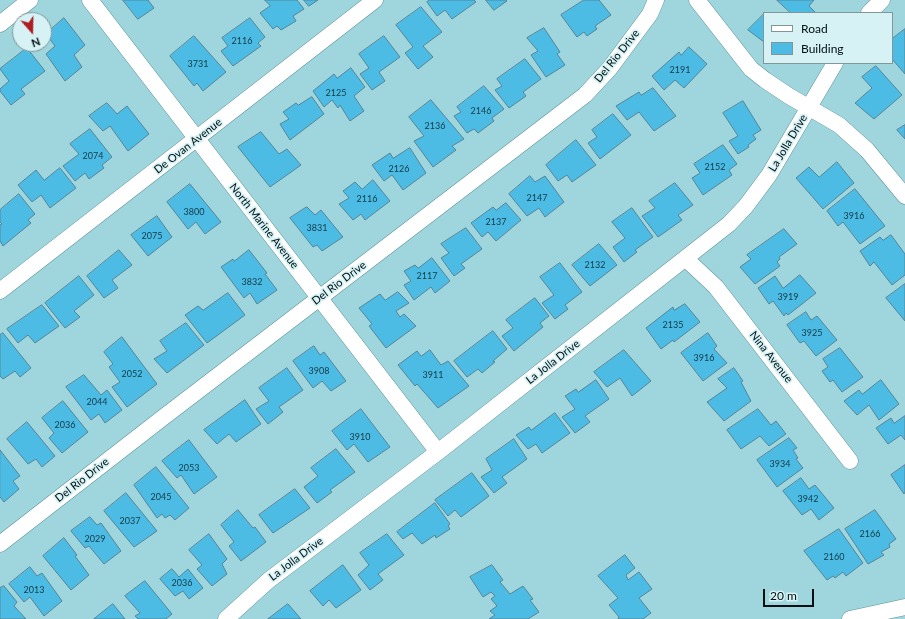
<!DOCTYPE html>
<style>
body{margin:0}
#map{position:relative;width:905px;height:619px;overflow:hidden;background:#9fd6dd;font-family:Lato,sans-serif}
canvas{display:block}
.legend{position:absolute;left:763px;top:12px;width:130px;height:52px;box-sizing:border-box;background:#d6f2f5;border:1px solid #80979a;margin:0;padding:5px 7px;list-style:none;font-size:12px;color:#000f12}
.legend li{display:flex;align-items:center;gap:8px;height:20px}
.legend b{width:20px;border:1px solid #80979a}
.north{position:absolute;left:12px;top:12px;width:40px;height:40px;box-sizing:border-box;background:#d6f2f5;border:1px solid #80979a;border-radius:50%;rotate:160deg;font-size:11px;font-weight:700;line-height:16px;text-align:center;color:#000f12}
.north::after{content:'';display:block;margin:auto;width:14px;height:18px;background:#af1d23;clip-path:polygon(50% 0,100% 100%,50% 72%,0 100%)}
.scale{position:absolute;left:763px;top:589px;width:51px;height:18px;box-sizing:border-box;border:2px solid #000f12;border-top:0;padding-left:5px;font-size:12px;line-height:14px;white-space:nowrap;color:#000f12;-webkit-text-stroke:3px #d6f2f5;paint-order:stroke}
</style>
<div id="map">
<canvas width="905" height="619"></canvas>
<ul class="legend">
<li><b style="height:5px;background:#fff"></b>Road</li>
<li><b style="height:11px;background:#4dbce4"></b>Building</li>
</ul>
<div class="north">N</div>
<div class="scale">20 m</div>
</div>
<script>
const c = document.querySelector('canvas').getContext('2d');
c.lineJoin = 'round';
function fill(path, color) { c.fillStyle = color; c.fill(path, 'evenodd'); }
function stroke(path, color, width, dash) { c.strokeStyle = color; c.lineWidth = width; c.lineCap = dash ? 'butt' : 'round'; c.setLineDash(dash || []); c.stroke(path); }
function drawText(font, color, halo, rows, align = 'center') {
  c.font = font + ' Lato,sans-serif'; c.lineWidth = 3.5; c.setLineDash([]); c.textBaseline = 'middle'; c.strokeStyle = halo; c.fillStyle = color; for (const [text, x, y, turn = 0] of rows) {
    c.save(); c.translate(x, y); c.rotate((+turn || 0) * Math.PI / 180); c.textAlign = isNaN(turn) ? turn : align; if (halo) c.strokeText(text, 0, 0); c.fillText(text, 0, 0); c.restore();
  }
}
const building = new Path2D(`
 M123 0H148L154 8 138 19Z
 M265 0H297L304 9 293 16 296 21 281 30 277 26 273 29 260 13 270 6Z
 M304 0H318L309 6Z
 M430 0H474L476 2 452 19 445 10 437 16 427 2Z
 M486 0H506L507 1 494 10Z
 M584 0H599L611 15 595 26 597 29 587 36 584 32 577 37 561 15Z
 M777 0H814L809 6 816 13H791Z
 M421 7 442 32 423 46 433 57 418 69 405 53 413 47 396 25Z
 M763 15 764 16V42L748 30Z
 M64 18 85 45 74 55 82 67 65 81 46 54 55 46 46 34Z
 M250 18 265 37 258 43 261 46 233 66 221 51 228 46 222 38Z
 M544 28 560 52 557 54 565 65 546 77 531 55 538 51 527 38Z
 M905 29V74L892 59V39Z
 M194 36 226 72 203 91 197 83 194 86 170 56Z
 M384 36 400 57 379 72 385 81 372 90 360 74 369 68 359 54Z
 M689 47 707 64 684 88 675 80 664 90 652 76 679 52 681 55Z
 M27 48 45 71 21 89 25 94 11 105 0 91V89L9 81 0 69Z
 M525 59 541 79 523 92 526 96 509 108 495 90 502 86 497 79Z
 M876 66 902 95 874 119 855 103 872 88 862 77Z
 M351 68 365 87 354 96 364 111 350 121 340 105 338 108 332 100 324 107 313 91 334 74 337 78Z
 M484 86 504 109 492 118 494 121 478 133 474 129 467 133 454 116 461 112 457 107Z
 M653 88 676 116 654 131 639 112 627 120 616 106 639 92 641 95Z
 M312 97 324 114 290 140 280 124 289 119 283 112 296 103 298 105Z
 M431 100 464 139 452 146 456 150 433 167 414 141 424 136 409 117Z
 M743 101 761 130 753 135 756 139 748 145 749 147 738 154 729 141 738 136 723 113Z
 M107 103 117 114 127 106 149 134 128 151 110 126 103 131 89 116Z
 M613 114 631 135 600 159 588 143 597 137 592 130Z
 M905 125V139L897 130Z
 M90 129 112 157 102 165 104 168 89 179 85 173 75 181 63 166 79 154 70 144Z
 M261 132 279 154 287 149 301 165 270 187 238 147Z
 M576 140 596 165 572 182 567 175 558 181 546 165Z
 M723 145 737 164 729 170 732 175 703 195 692 178 700 173 694 164Z
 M410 148 426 173 403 190 392 175 384 181 372 165 390 153 393 158Z
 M837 162 854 183 823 209 796 178 809 167 819 177Z
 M60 168 76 188 50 208 41 195 32 202 18 185 36 170 44 180Z
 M530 176 535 182 545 176 564 202 545 217 539 208 527 216 509 194Z
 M373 180 390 201 365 220 361 214 353 220 339 204 349 198 343 191 355 182 362 189Z
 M675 183 693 205 678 215 682 220 658 237 642 216 655 208 649 201Z
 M190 184 221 222 205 234 196 222 188 229 167 202Z
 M855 189 885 226 860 244 843 222 838 226 827 211Z
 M19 194 35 214 28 220 31 223 3 246 0 241V225L2 224 0 222V210Z
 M506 203 521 220 496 241 488 232 482 237 471 223 493 207 496 210Z
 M307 207 315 215 321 210 343 237 322 251 317 245 313 247 290 218Z
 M632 208 653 237 635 250 637 252 624 262 613 247 625 238 612 222Z
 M157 216 172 237 148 256 131 235Z
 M466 228 482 249 461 264 465 268 454 276 441 258 449 253 441 244Z
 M784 229 797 244 779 257 780 259 777 262 780 266 755 284 740 267 751 259 747 255Z
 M891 235 905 254V275L892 285 874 262 870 266 860 251 880 237 883 240Z
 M599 244 617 265 590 286 572 265Z
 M119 250 132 265 112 280 118 288 104 298 87 276Z
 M249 250 267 273 265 274 277 290 257 304 250 293 244 298 221 267 233 259 234 261Z
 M432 258 450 281 435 293 431 287 414 300 404 285 411 281 404 271 415 265 418 268Z
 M560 263 582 292 565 305 568 309 555 319 542 303 554 295 540 277Z
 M800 275 816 293 788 315 786 313 784 316 773 301 769 304 758 288 775 276 783 288Z
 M79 276 94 295 74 311 80 317 65 328 45 303Z
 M905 284V321L886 298Z
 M398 292 409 303 396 311 400 317 404 314 416 326 386 348 369 326 372 324 359 308 380 294 385 300Z
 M228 293 245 315 207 343 185 315 198 306 203 310Z
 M535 298 549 316 540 323 543 327 514 351 502 336 513 328 506 320Z
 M685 304 700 322 674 342 673 340 661 349 646 328 673 307 674 310Z
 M42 305 59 326 35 343 28 335 18 343 7 329Z
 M806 312 811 320 817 316 837 340 816 356 804 341 800 343 787 325Z
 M186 323 204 345 167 373 154 359 167 351 160 341Z
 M493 331 507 349 493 361 495 362 482 373 478 369 467 377 454 361Z
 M3 333 31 368 20 377 15 371 3 379 0 376V335Z
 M708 333 717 346 714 349 727 363 703 381 681 353Z
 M122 337 157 384 127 407 112 387 120 382 109 367 113 364 104 352Z
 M314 346 320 355 324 352 346 381 331 391 322 381 313 388 293 361Z
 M840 348 863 377 842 392 833 380 830 382 822 371 828 367 823 359Z
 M430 350 441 365 448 361 469 386 438 408 417 384 415 386 398 365 417 351 421 356Z
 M624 350 651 381 632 396 620 378 607 387 594 372Z
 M287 368 303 390 279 407 283 412 268 424 256 409 269 401 259 388Z
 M734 368 743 381 741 382 751 401 724 421 707 402 727 388 718 379Z
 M84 375 101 395 107 390 122 410 105 423 99 414 91 420 66 387Z
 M596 380 609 399 585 416 590 422 575 433 562 417 575 409 565 396 576 389 578 392Z
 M881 380 899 404 879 420 869 405 857 415 844 401 859 390 862 394Z
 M245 400 261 424 236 442 229 434 217 444 204 430Z
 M63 401 88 432 62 453 49 438 54 433 42 418Z
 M361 409 390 447 368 462 354 444 347 450 332 431Z
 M758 409 771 425 776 421 786 434 769 446 760 436 741 449 727 430Z
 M555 413 570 433 542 453 536 444 528 449 516 435 529 427 531 430Z
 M905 416V440L901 435 888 444 876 428 891 418 894 423Z
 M27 422 55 456 42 467 36 459 28 464 7 439Z
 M789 438 797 448 793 450 798 458 796 459 803 468 777 487 757 460Z
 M514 439 527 459 502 477 507 483 494 493 481 477 492 470 486 459Z
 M189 440 217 477 194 494 181 475 177 478 162 461Z
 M336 449 355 472 330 490 332 492 317 503 304 487 318 476 311 468Z
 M0 450 20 476 13 481 19 489 4 502 0 497Z
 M905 465V492L904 494 891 475Z
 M156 467 189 508 175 520 170 515 165 518 162 514 157 518 134 485Z
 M472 473 489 496 461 517 455 510 448 516 435 500Z
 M801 478 809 489 815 485 834 508 819 520 811 509 802 515 783 491Z
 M295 489 310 508 273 533 259 515Z
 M126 493 157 531 134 547 104 511Z
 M435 503 450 524 448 526 450 529 436 538 435 535 422 544 412 533 403 539 397 532Z
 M238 510 253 528 255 527 266 542 241 561 229 546 234 542 221 525Z
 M875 510 896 539 889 544 890 547 881 552 884 555 868 564 845 529Z
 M90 517 97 525 101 523 121 551 104 564 89 546 85 548 71 531Z
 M839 529 863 563 846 576 843 572 835 578 833 576 827 580 804 551Z
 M209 534 227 559 222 564 227 574 212 586 197 569 202 565 189 550Z
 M387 534 404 555 378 574 383 580 370 590 358 575 369 565 360 553Z
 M64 538 77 555 75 556 89 575 71 590 43 556Z
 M625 555 635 568 626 575 628 580 639 572 652 589 639 598 651 613 643 619H618L619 617 609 605 618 598 598 576Z
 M343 565 361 590 336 608 329 600 323 606 310 591Z
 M492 565 503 580 500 582 510 594 523 586 533 599 530 600 539 612 528 619H489L495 615 490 611 497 606 491 599 495 596 491 592 483 597 470 577Z
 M30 567 37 576 42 573 62 601 44 616 30 597 24 602 9 584Z
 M172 569 179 577 188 569 203 588 189 599 183 591 175 596 160 579Z
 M145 581 172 614 166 619H138L135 616 140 613 125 596Z
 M4 586 17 602 14 606 26 619H0V588Z
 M113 604 125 619H94Z
 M288 604 301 619H268Z`);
fill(building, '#4dbce4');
stroke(building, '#568497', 1);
const minor = new Path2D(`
 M90 0 438 452
 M697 0 751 69 765 80 789 96 839 125 867 150 905 196
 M869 13 882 0
 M0 24 30 0
 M686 259 716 287 850 461
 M0 291 375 0
 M0 544 165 416 585 95 610 68 650 14 656 0
 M226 619 269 580 438 452 729 224 746 206 769 175 835 63
 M850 619 905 607`);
stroke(minor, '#5e949a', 17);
stroke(minor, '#fff', 16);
drawText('9px', '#133a46', null, [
 ["2116",242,41],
 ["3731",198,64],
 ["2191",680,70],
 ["2125",336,93],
 ["2146",481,111],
 ["2136",435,126],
 ["2074",93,156],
 ["2152",715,167],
 ["2126",399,169],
 ["2147",537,198],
 ["2116",367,199],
 ["3800",194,212],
 ["3916",854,216],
 ["2137",496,222],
 ["3831",317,228],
 ["2075",152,236],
 ["2132",595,265],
 ["2117",427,276],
 ["3832",252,282],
 ["3919",788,297],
 ["2135",673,325],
 ["3925",812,333],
 ["3916",704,358],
 ["3908",319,371],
 ["2052",132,374],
 ["3911",433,375],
 ["2044",97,402],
 ["2036",65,425],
 ["3910",360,437],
 ["3934",780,464],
 ["2053",189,468],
 ["2045",161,497],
 ["3942",808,499],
 ["2037",130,521],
 ["2166",870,534],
 ["2029",95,539],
 ["2160",834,557],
 ["2036",182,583],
 ["2013",34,590]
]);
drawText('11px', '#000f12', '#d6f2f5', [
 ["Del Rio Drive",617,56,-51],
 ["La Jolla Drive",788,143,-59],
 ["De Ovan Avenue",188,146,-38],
 ["North Marine Avenue",264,226,52],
 ["Del Rio Drive",339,283,-37],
 ["Nina Avenue",771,357,52],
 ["La Jolla Drive",553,362,-38],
 ["Del Rio Drive",82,480,-38],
 ["La Jolla Drive",296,559,-37]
]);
</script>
